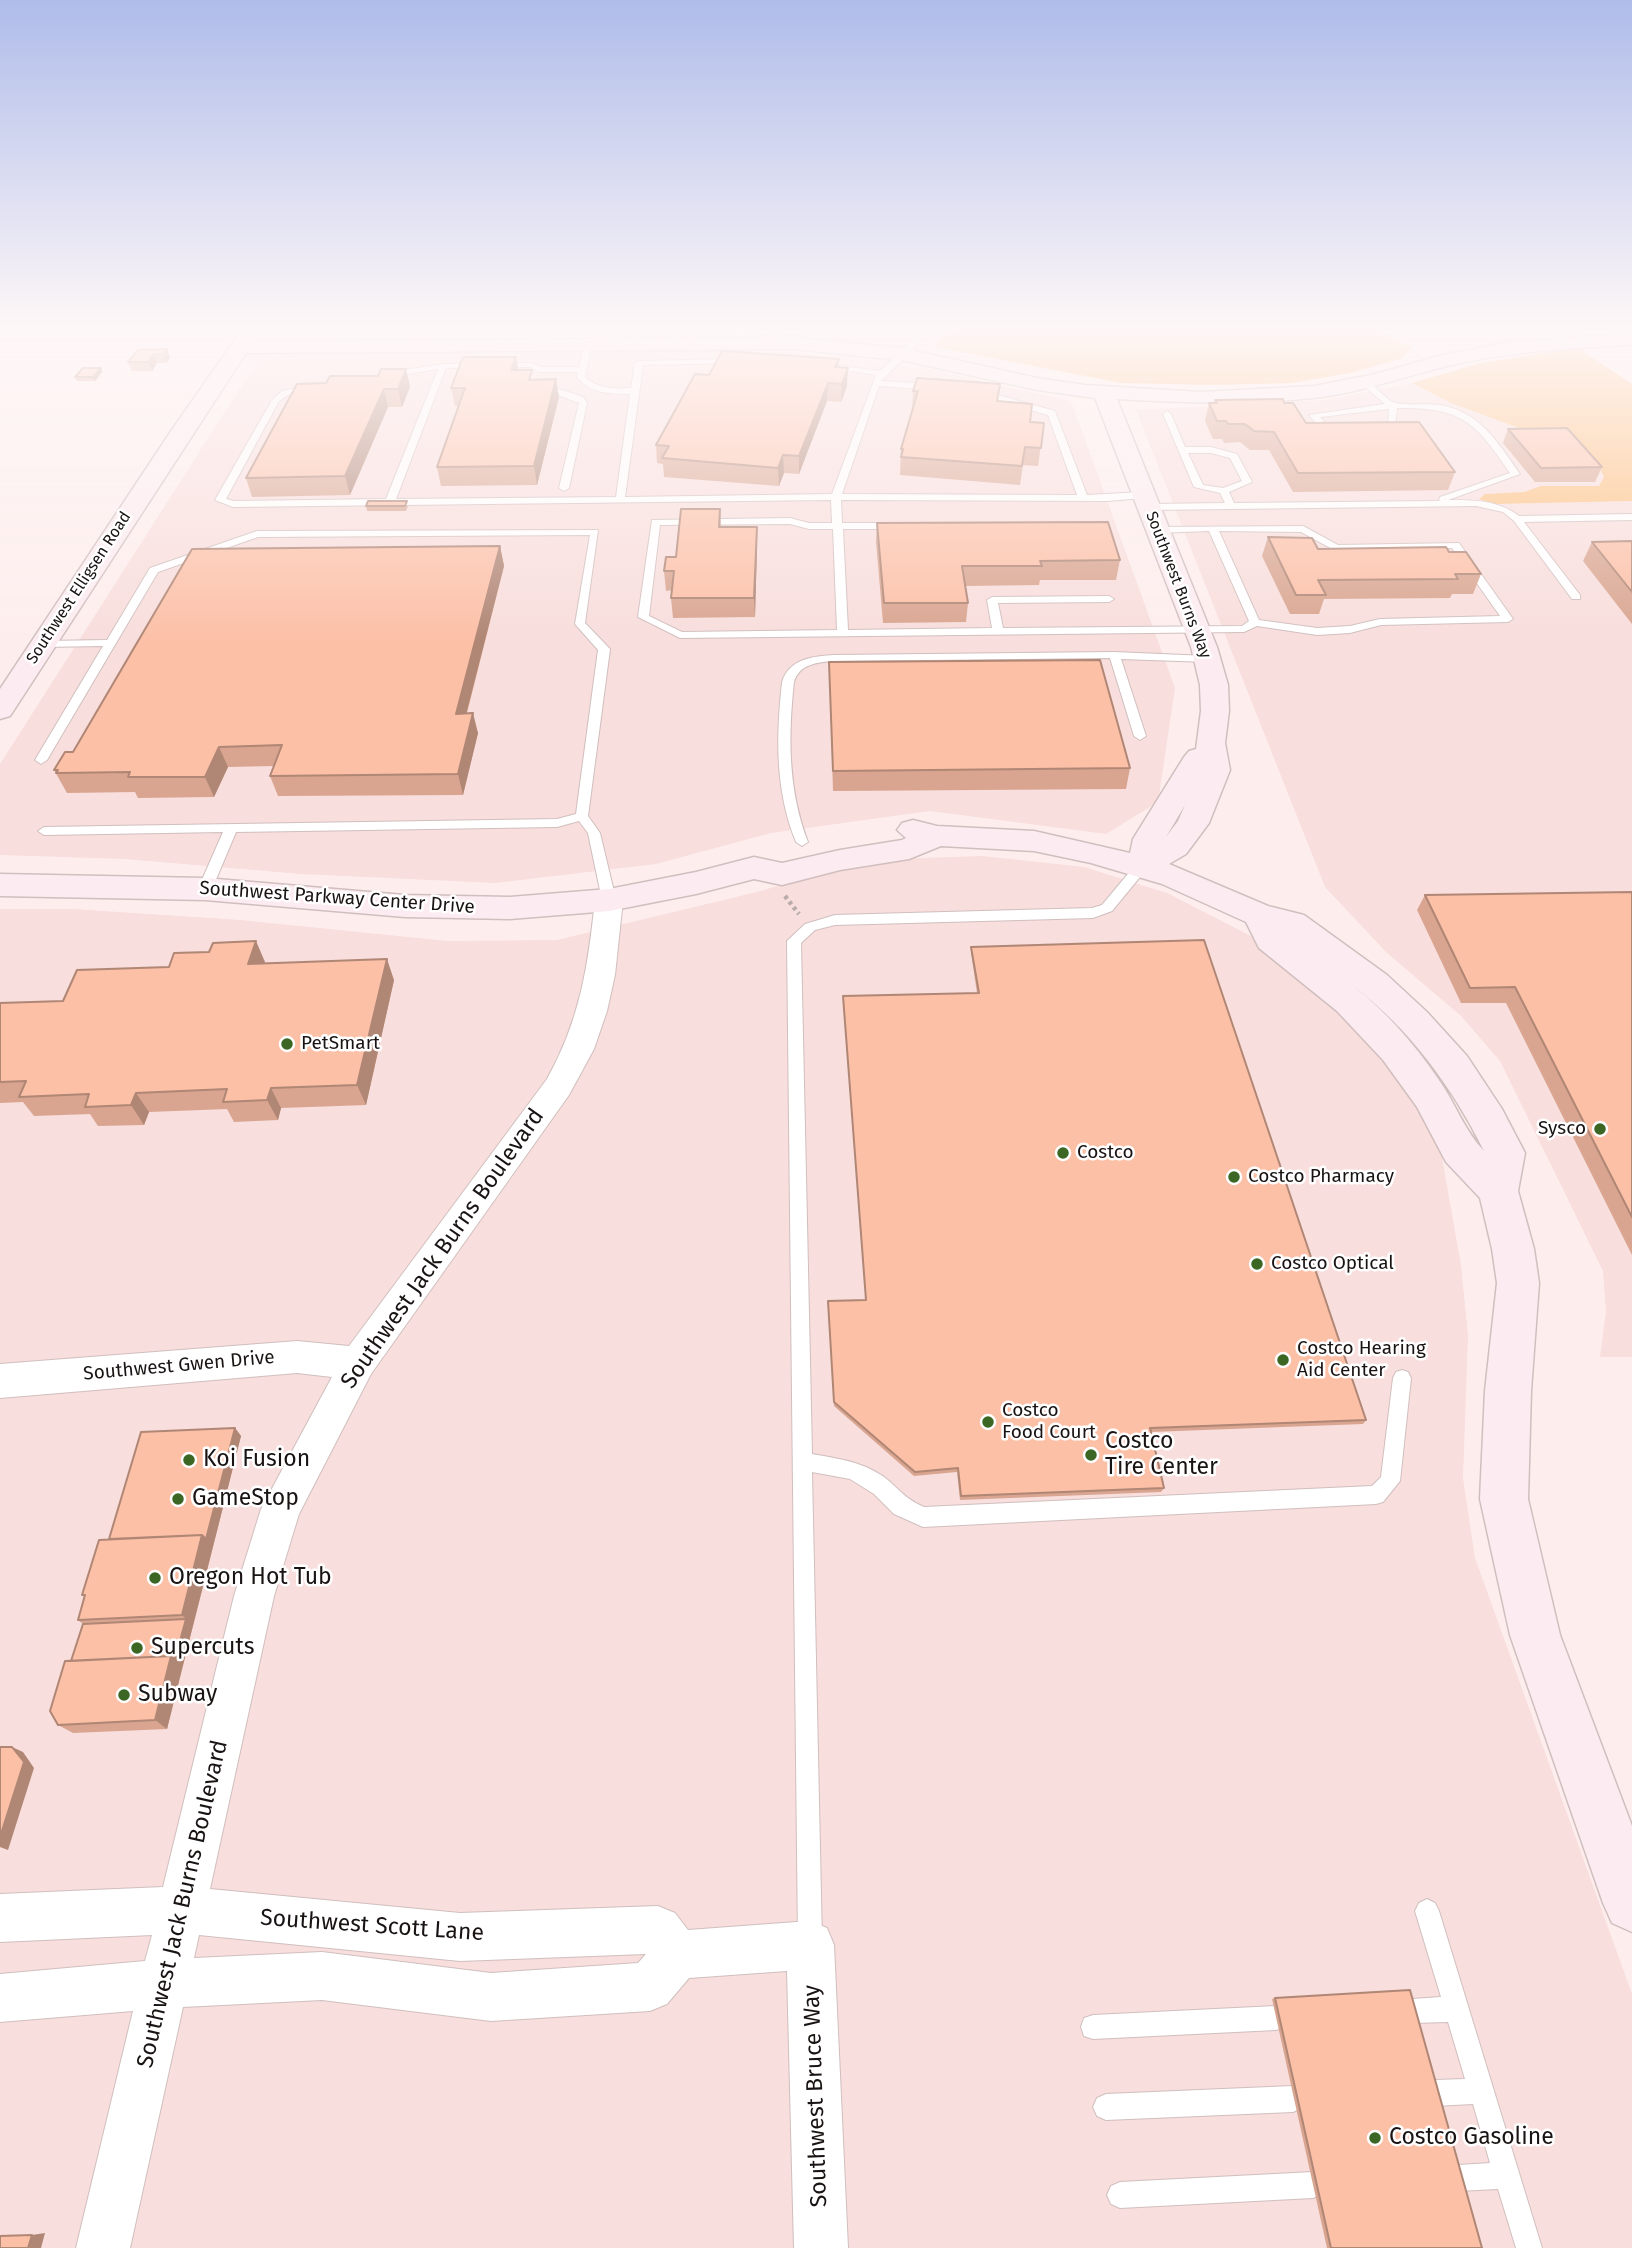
<!DOCTYPE html>
<style>
body{margin:0}
canvas{display:block;background:#fdeeed}
</style>
<canvas width="1632" height="2248"></canvas>
<script>
const c = document.querySelector('canvas').getContext('2d');
c.lineJoin = 'round';
function fill(path, color) { c.fillStyle = color; c.fill(path, 'evenodd'); }
function stroke(path, color, width, dash) { c.strokeStyle = color; c.lineWidth = width; c.lineCap = dash ? 'butt' : 'round'; c.setLineDash(dash || []); c.stroke(path); }
function drawText(font, color, halo, rows, align = 'center') {
  c.font = font + ' "Fira Sans",sans-serif'; c.lineWidth = 5; c.setLineDash([]); c.textBaseline = 'middle'; c.strokeStyle = halo; c.fillStyle = color; for (const [text, x, y, turn = 0] of rows) {
    c.save(); c.translate(x, y); c.rotate((+turn || 0) * Math.PI / 180); c.textAlign = isNaN(turn) ? turn : align; if (halo) c.strokeText(text, 0, 0); c.fillText(text, 0, 0); c.restore();
  }
}
fill(new Path2D(`
 M775 350 933 370 1071 401 1175 688 1158 802 1106 834 930 811 771 833 656 864 495 883 301 874 124 859 0 855V764L256 363 284 355Z
 M1412 383 1451 403 1524 430 1598 465 1604 478 1599 486H1541L1524 492 1485 494 1480 499 1495 504 1632 501V1357H1600L1606 1311 1603 1271 1500 1061 1461 1016 1386 952 1325 887 1136 410 1325 400Z
 M983 856 1084 867 1167 893 1253 937 1345 1008 1394 1068 1441 1152 1461 1265 1468 1336 1463 1478 1475 1558 1632 1994V2248H0V909H73L240 920 448 941 557 940 761 891 828 870 890 859Z`), '#f8dedc');
fill(new Path2D(`
 M957 328H1371L1412 348 1400 359 1351 373 1292 383 1214 385 1121 383 935 347 942 336Z
 M1578 348 1632 384V501L1495 504 1479 499 1485 494 1524 492 1541 486H1599L1604 477 1598 465 1524 430 1451 403 1412 383 1481 363Z`), '#fcbf7d');
const lane = new Path2D(`
 M936 328H945L936 337H925L881 381 934 384 938 387 934 390 879 386 842 494 1077 495 1048 415 977 395 976 393 980 390 1055 411 1087 495 1143 492 1148 495 1143 498 1108 501 841 500 842 523H898L903 526 898 529H843L848 630 992 628 987 600 992 597 1109 596 1114 599 1109 602 998 603 1003 628 1242 626 1249 621 1209 531 1157 533 1152 530 1157 527 1303 526 1338 545 1459 543 1513 619 1508 622 1381 625 1350 633 1317 635 1257 626 1244 632 680 638 638 617 652 520 790 518 809 523H832L831 500 233 507 215 500 272 400 282 391 314 384 318 387 288 395 279 401 226 499 234 501 386 499 438 369 388 377H385V373L443 364 532 363 541 367H579L584 344 588 342 592 344 585 377C598 389 614 389 631 388L635 363 639 361 738 359 742 361 738 363 643 365 625 497 832 494 876 375 815 365 819 363 880 371 920 333H931ZM530 367 539 372H578L577 377C590 394 611 394 630 394L616 497 396 499 446 368ZM790 524 809 529H833L837 630 682 632 649 616 660 525ZM1219 531 1301 532 1336 551 1452 548 1500 616 1380 619 1350 626 1317 628 1259 620Z
 M1565 328H1574L1589 340 1582 342Z
 M1366 380C1376 385 1386 401 1396 403 1410 406 1426 403 1440 405 1481 412 1498 443 1520 474L1448 500C1473 500 1499 500 1519 516L1632 514V520L1524 522 1580 595V599H1572L1514 521 1503 512 1476 506 1148 510 1143 507 1148 504 1225 503 1220 493 1194 487 1163 414 1167 411 1171 414 1185 447H1211L1237 454 1252 482 1229 492 1234 503 1439 501 1440 497 1510 473C1475 422 1462 407 1397 408L1395 427 1373 428V424L1388 423 1389 409 1320 417 1326 424 1343 425V429H1321L1309 415 1385 404 1363 385 1362 383ZM1188 453H1211L1230 458 1242 481 1223 488 1203 485Z
 M539 382 583 397 587 403 569 488 564 491 559 488 579 403 536 387 535 385Z
 M598 530 585 623 610 649 588 816 600 833 616 900 614 903H604L602 900 588 833 579 821 557 827 236 832 212 889 205 893 198 889 223 832 44 835 38 831 44 827 557 819 576 814 598 650 575 624 590 535 258 537 158 572 47 760 41 764 35 760 103 646 43 647 38 644 43 641 107 640 150 568 257 531Z
 M1114 652 1208 656 1214 659 1208 662 1121 659 1146 736 1140 740 1134 736 1110 658 834 661C818 662 799 664 794 682 788 736 788 791 808 842L802 846 796 842C775 791 776 736 782 682 789 659 813 656 834 655Z
 M1142 862 1149 866 1112 911 1093 918 835 925 815 930 801 943 812 1454C840 1459 866 1462 889 1481 901 1492 909 1501 924 1507L1372 1486 1381 1477 1393 1378 1396 1372 1402 1370 1408 1372 1411 1378 1400 1481 1383 1502 1376 1504 923 1527 894 1514 874 1494 850 1479 812 1472 822 1942 818 1950 810 1954 802 1950 798 1942 787 941 805 924 835 915 1092 908 1102 905 1137 863Z
 M1427 1899 1435 1903 1439 1911 1542 2248H1516L1498 2189 1458 2191 1449 2187 1445 2178 1449 2169 1458 2165 1490 2163 1473 2104 1434 2106 1425 2102 1421 2093 1425 2084 1434 2080 1465 2079 1448 2022 1412 2023 1403 2020 1400 2011 1403 2002 1412 1999 1441 1997 1415 1911 1419 1903Z
 M1276 2006 1285 2009 1288 2018 1285 2027 1276 2030 1093 2039 1084 2036 1081 2027 1084 2018 1093 2015Z
 M1293 2086 1302 2090 1306 2099 1302 2108 1293 2112 1106 2120 1097 2116 1093 2107 1097 2098 1106 2094Z
 M1313 2172 1322 2176 1326 2185 1322 2194 1313 2198 1120 2208 1111 2204 1107 2195 1111 2186 1120 2182Z`);
const street = new Path2D(`
 M609 891 619 894 623 900 615 975 607 1011 594 1049 569 1095 371 1374 299 1514 274 1596 210 1889 460 1913 658 1906 675 1913 688 1930 810 1921 827 1928 834 1945 848 2248H794L787 1971 689 1978 667 2004 650 2011 491 2021 322 2000 183 2007 130 2248H76L133 2011 0 2022V1974L145 1961 152 1935 0 1942V1894L163 1887 234 1596 261 1509 332 1377 297 1373 0 1398V1364L297 1341 349 1346 547 1079C580 1020 588 966 595 900L599 894ZM199 1935 460 1961 646 1954 638 1963 491 1973 322 1952 194 1958Z`);
const secondary = new Path2D(`
 M243 328H262L254 341 796 337 906 349 1037 378 1085 385 1201 392 1314 386 1375 374 1443 355 1503 343 1632 333V345C1570 348 1508 352 1447 366 1403 377 1359 393 1313 398 1248 405 1182 403 1117 399L1217 647 1228 685 1229 711 1225 743 1230 770 1209 823 1186 854 1169 864 1268 906 1304 915 1387 975 1427 1012 1467 1056 1502 1109 1525 1153 1518 1191 1534 1249 1539 1283 1531 1391 1528 1499 1560 1635 1632 1826V1932L1612 1923 1603 1903 1510 1635 1480 1499 1485 1391 1497 1283 1492 1249 1480 1198 1446 1162 1417 1107 1383 1060 1337 1011 1259 948 1246 922 1162 884 1091 863 1034 851 941 846 909 859 840 870 782 885 754 879 696 894 609 911 510 919 405 917 205 900 0 896V874L205 878 405 895 510 897 609 889 696 872 754 857 782 863 840 850 902 840 906 838 897 830 902 823 913 820 937 826 1034 831 1130 853 1133 839 1184 757 1189 751 1196 749 1201 711 1200 685 1191 647 1095 398 1037 390 906 361 796 349 246 353 14 710 10 716 0 719V689L171 431ZM1185 805 1178 821 1166 837ZM1352 985C1409 1028 1453 1088 1484 1151 1466 1132 1457 1108 1443 1086 1419 1049 1387 1012 1352 985Z`);
stroke(lane, '#d0bfbe', 2);
stroke(street, '#d0bfbe', 2);
stroke(secondary, '#d0bfbe', 3);
stroke(new Path2D(`
 M785 896 799 914`), '#b8acab', 4.5, [3.5, 3.5]);
fill(lane, '#fff');
fill(street, '#fff');
fill(secondary, '#fcecf1');
fill(new Path2D(`
 M167 349 170 358 166 363H157L152 371H132L128 362Z
 M516 357 518 370 559 397 537 485 441 486 437 467 459 406H455L451 388Z
 M839 359V368L847 386 841 402 827 401 799 474 784 473 779 486 664 477 663 464 657 463 656 445 709 375Z
 M406 369 410 387 402 407H388L350 495 252 497 246 478 326 383 378 376Z
 M102 372 95 381H77L75 377Z
 M913 391 999 401 1030 422 1044 423 1038 466 1023 465 1020 485 900 475 901 449 912 409Z
 M1215 400 1284 403 1306 423 1455 472 1448 490 1293 492 1269 450H1250L1240 442 1224 443 1222 439H1213L1205 421 1209 403H1214Z
 M1508 429 1602 467 1595 482H1535L1503 443Z
 M366 506H408L406 511H367Z
 M720 509 721 527 757 546 755 617 673 618 671 598 672 590 666 591 664 571Z
 M877 523 1120 560 1116 580H1040L1039 585 965 586 968 603 966 622 883 623 876 542Z
 M1268 537 1318 549 1449 552 1481 574 1473 594H1452L1450 598 1324 599 1319 614H1290L1262 556Z
 M1632 541V624L1583 561 1592 542Z
 M500 546 504 566 467 713 478 733 463 795 278 796 270 776 274 766 228 767 214 797 138 798 135 792 67 793 54 770 73 752Z
 M829 662 1130 768 1126 789 833 791Z
 M1632 892V1255L1506 1003H1461L1417 910 1425 895Z
 M971 947 1366 1420 1363 1424 1151 1432 1164 1488 1161 1492 960 1500 957 1472 914 1476 834 1406 828 1301 866 1300 843 1001 977 993 971 952Z
 M265 962 264 963 394 980 366 1105 281 1108 278 1120 234 1122 227 1109 149 1112 144 1125 98 1126 90 1114 34 1116 23 1102 0 1103V1003L63 1001 169 967Z
 M235 1428 241 1436 167 1729 73 1733 58 1725 71 1661 83 1624 78 1620 85 1597 82 1595 109 1539Z
 M1275 1998 1482 2248H1327L1272 1999Z`), '#d9a590');
fill(new Path2D(`
 M167 349 170 358 166 363 163 354Z
 M154 354 157 363 152 371 148 362Z
 M516 357 519 374 511 370Z
 M101 368 102 372 95 381 93 377Z
 M848 368 847 386 841 402 842 384Z
 M406 369 410 387 402 407 398 389Z
 M556 379 559 397 537 485 534 466Z
 M828 383 827 401 799 474V456Z
 M384 389 388 407 350 495 345 476Z
 M783 455 784 473 779 486 778 468Z
 M757 527V546L755 617 754 598Z
 M500 546 504 566 461 734 456 714Z
 M473 713 478 733 463 795 458 774Z
 M219 747 228 767 214 797 205 777Z
 M256 941 265 962 257 984 248 964Z
 M387 959 394 980 366 1105 357 1085Z
 M271 1088 281 1108 278 1120 267 1100Z
 M136 1093 149 1112 144 1125 131 1105Z
 M235 1428 241 1436 183 1665 175 1659 186 1619 182 1615 202 1535Z
 M171 1656 183 1665 167 1729 155 1720Z
 M12 1747 23 1752 34 1768 8 1850 0 1847V1837Z
 M45 2233 41 2248H28L32 2235Z`), '#b08675');
const building = new Path2D(`
 M167 349 163 354H154L148 362H128L138 350Z
 M722 351 839 359 835 367 848 368 842 384 828 383 799 456 783 455 778 468 662 458 669 446 656 445 695 374 709 375Z
 M463 357H516L511 370H532L529 380 556 379 534 466 437 467 465 388H451Z
 M83 368H101L93 377H75Z
 M381 369H406L398 389H384L345 476 246 478 297 384 326 383 330 376H378Z
 M917 378 1000 384 997 401 1032 404 1030 422 1044 423 1041 448 1025 447 1022 466 901 457 903 449H901L918 391H913Z
 M1283 399 1284 403H1293L1306 423 1419 422 1455 472 1298 473 1274 432 1254 431 1245 424H1228L1226 421H1217L1209 403H1217L1215 400Z
 M1567 428 1602 467 1541 468 1508 429Z
 M368 501H407L405 506H366Z
 M681 509H720L719 527H757L754 598H671L674 571H664L666 557H676Z
 M1108 522 1120 560 1040 561 1042 566H962L968 603H884L877 523Z
 M1268 537 1312 538 1318 549 1446 547 1449 552H1466L1481 574H1455L1458 579 1318 580 1326 595H1296Z
 M1632 541V592L1592 542Z
 M500 546 456 714 473 713 458 774 270 776 282 745 219 747 205 777H128L130 772 56 773 58 770H54L65 752H73L192 549Z
 M1100 660 1130 768 833 771 829 662Z
 M1632 892V1217L1515 987 1470 988 1425 895Z
 M1204 940 1366 1420 1150 1428 1164 1488 961 1496 958 1468 915 1472 834 1402 828 1301 866 1300 843 996 979 993 971 947Z
 M256 941 248 964 387 959 357 1085 271 1088 267 1100 223 1102 227 1089 136 1093 131 1105 85 1107 89 1094 19 1097 26 1081 0 1082V1003L63 1001 77 970 169 967 174 953 209 952 213 943Z
 M235 1428 206 1539 202 1535 109 1539 141 1432Z
 M202 1535 182 1615 78 1620 85 1595H82L99 1540Z
 M186 1619 175 1659 171 1656 71 1661 83 1624Z
 M171 1656 155 1720 58 1725 50 1711 65 1661Z
 M0 1747H12L24 1762 0 1837Z
 M1410 1990 1482 2248H1331L1275 1998Z
 M32 2235 28 2248H0V2236Z`);
fill(building, '#fcc0a7');
stroke(building, '#b08675', 2);
const sky = c.createLinearGradient(0, 0, 0, 643);
sky.addColorStop(0, '#afbcea');
sky.addColorStop(0.51, '#fef7f7');
sky.addColorStop(1, '#fef7f700');
c.fillStyle = sky;
c.fillRect(0, 0, 1632, 643);
for (const [x, y, r, color] of [
 [287,1044,7,"#3b6623"],
 [1600,1129,7,"#3b6623"],
 [1063,1153,7,"#3b6623"],
 [1234,1177,7,"#3b6623"],
 [1257,1264,7,"#3b6623"],
 [1283,1360,7,"#3b6623"],
 [988,1422,7,"#3b6623"],
 [1091,1455,7,"#3b6623"],
 [189,1460,7,"#3b6623"],
 [178,1499,7,"#3b6623"],
 [155,1578,7,"#3b6623"],
 [137,1648,7,"#3b6623"],
 [124,1695,7,"#3b6623"],
 [1375,2138,7,"#3b6623"]
]) { const dot = new Path2D(); dot.arc(x, y, r, 0, 2 * Math.PI); c.fillStyle = color; c.fill(dot); stroke(dot, '#fff', 2.5); }
drawText('16px', '#191313', '#fff', [
 ["Southwest Burns Way",1178,585,69],
 ["Southwest Elligsen Road",79,588,-57]
]);
drawText('19px', '#191313', '#fff', [
 ["Southwest Parkway Center Drive",337,898,4],
 ["Southwest Gwen Drive",179,1366,-5]
]);
drawText('19px', '#191313', '#fff', [
 ["PetSmart",301,1044],
 ["Sysco",1586,1129,"right"],
 ["Costco",1077,1153],
 ["Costco Pharmacy",1248,1177],
 ["Costco Optical",1271,1264],
 ["Costco Hearing",1297,1349],
 ["Aid Center",1297,1371],
 ["Costco",1002,1411],
 ["Food Court",1002,1433]
], 'left');
drawText('23px', '#191313', '#fff', [
 ["Southwest Jack Burns Boulevard",443,1249,-55],
 ["Southwest Jack Burns Boulevard",183,1904,-77],
 ["Southwest Scott Lane",372,1926,4],
 ["Southwest Bruce Way",816,2096,-92]
]);
drawText('23px', '#191313', '#fff', [
 ["Costco",1105,1442],
 ["Tire Center",1105,1468],
 ["Koi Fusion",203,1460],
 ["GameStop",192,1499],
 ["Oregon Hot Tub",169,1578],
 ["Supercuts",151,1648],
 ["Subway",138,1695],
 ["Costco Gasoline",1389,2138]
], 'left');
</script>
